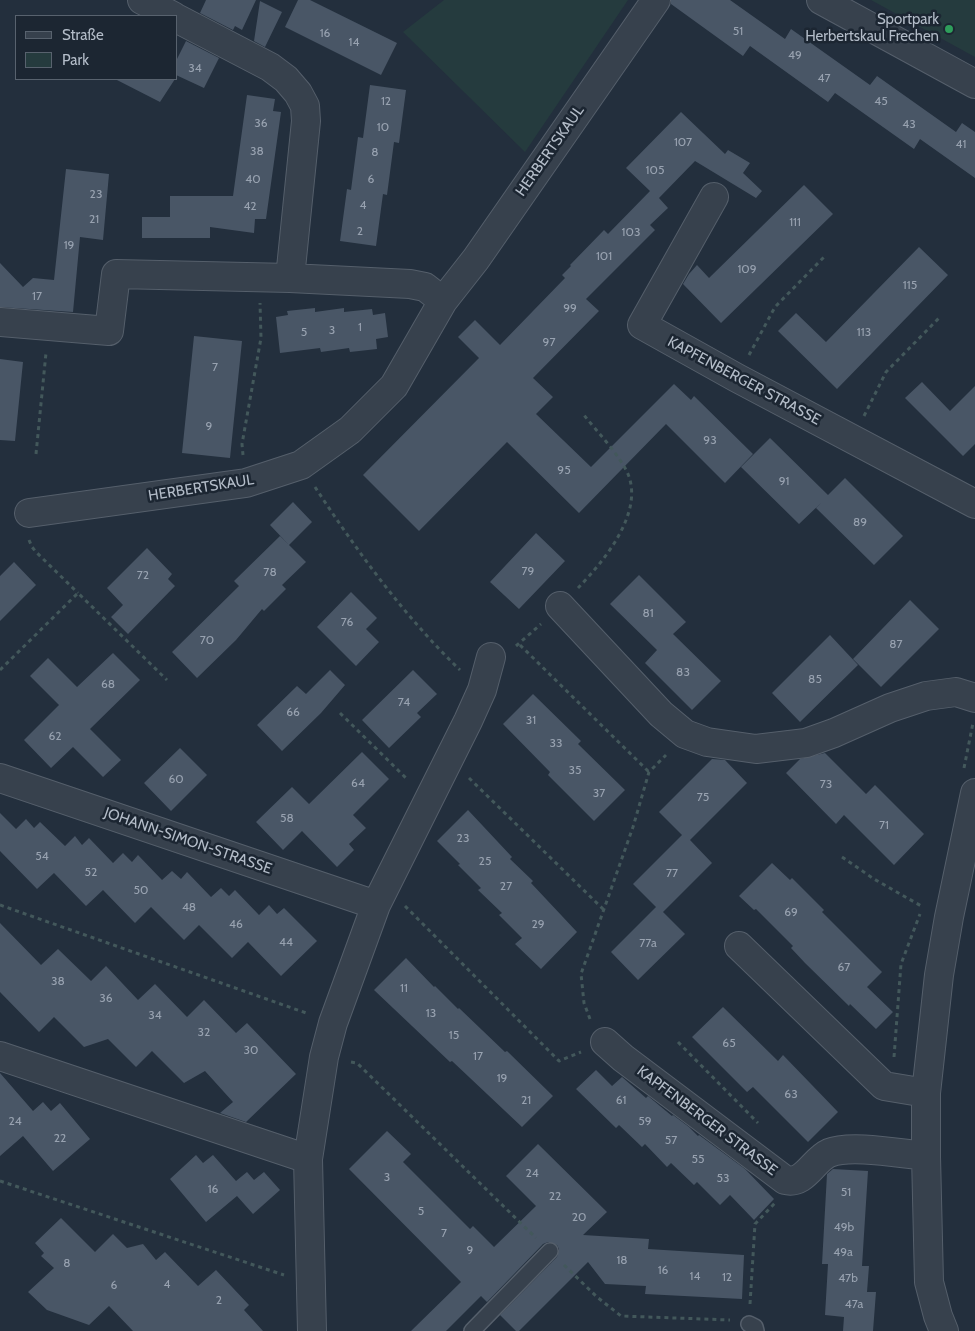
<!DOCTYPE html>
<meta charset="utf-8">
<style>
body{margin:0}
#map{position:relative;width:975px;height:1331px;overflow:hidden;background:#232f3d;font-family:Cabin,sans-serif}
canvas{display:block}
.legend{position:absolute;left:15px;top:15px;width:162px;height:65px;box-sizing:border-box;background:#1c2632;border:1px solid #58626e;margin:0;padding:6px 9px;list-style:none;font-size:15px;color:#b3bcc8}
.legend li{display:flex;align-items:center;gap:10px;height:25px}
.legend b{width:25px;border:1px solid #58626e}
</style>
<div id="map">
<canvas width="975" height="1331"></canvas>
<ul class="legend">
<li><b style="height:6px;background:#37414d"></b>Straße</li>
<li><b style="height:14px;background:#253b3e"></b>Park</li>
</ul>
</div>
<script>
const c = document.querySelector('canvas').getContext('2d');
c.lineJoin = 'round';
function fill(path, color) { c.fillStyle = color; c.fill(path, 'evenodd'); }
function stroke(path, color, width, dash) { c.strokeStyle = color; c.lineWidth = width; c.lineCap = dash ? 'butt' : 'round'; c.setLineDash(dash || []); c.stroke(path); }
function drawText(font, color, halo, rows, align = 'center') {
  c.font = font + ' Cabin,sans-serif'; c.lineWidth = 5; c.setLineDash([]); c.textBaseline = 'middle'; c.strokeStyle = halo; c.fillStyle = color; for (const [text, x, y, turn = 0] of rows) {
    c.save(); c.translate(x, y); c.rotate((+turn || 0) * Math.PI / 180); c.textAlign = isNaN(turn) ? turn : align; if (halo) c.strokeText(text, 0, 0); c.fillText(text, 0, 0); c.restore();
  }
}
fill(new Path2D(`
 M444 0H628L525 152 403 32Z
 M871 0H975V57Z`), '#253b3e');
fill(new Path2D(`
 M206 0H256L242 30 235 26 233 30 200 13Z
 M298 0H310L397 43 381 75 285 27Z
 M671 0H730L785 39 791 29 870 85 877 76 956 132 962 123 975 132V178L920 139 914 149 835 93 828 102 750 46 743 56 671 4Z
 M260 1 282 12 265 47 254 41Z
 M186 41 219 58 204 88 176 75V61Z
 M115 79H175L160 102Z
 M370 85 406 90 399 143 394 142 387 195 383 194 376 246 340 241 347 189 351 190 358 137 363 138Z
 M247 95 275 99 273 111 281 112 266 219H255L254 233 210 227V238H142V217H170V196H233Z
 M681 112 725 154 728 150 750 163 743 173 762 191 756 198 695 161 659 198 668 208 650 225 655 230 586 299 599 311 533 378 553 397 536 414 591 467 674 384 691 400 694 396 753 454 725 483 666 424 579 513 507 442 419 531 363 475 479 358 458 337 475 320 500 345 565 278 562 275 571 266 570 265 604 230 608 234 650 191 626 168Z
 M66 169 109 174 103 240 80 237 73 312 0 307V263L23 287 33 278 54 280Z
 M804 185 833 214 721 323 683 284 689 274 697 265 709 278Z
 M919 247 948 275 837 389 778 331 796 313 826 342Z
 M315 308V312L344 308V312L372 309 373 315 385 313 388 337 376 339 377 349 350 352 349 348 321 352 320 348 280 353 276 317 288 315 287 311Z
 M194 336 242 341 230 458 182 453Z
 M0 359 23 362 15 441 0 440Z
 M922 382 950 411 975 386V444L963 456 905 398Z
 M770 438 828 495 845 478 903 536 874 565 816 508 821 503 799 524 741 467Z
 M293 502 312 522 289 545 270 525Z
 M536 533 565 561 519 609 490 582Z
 M280 536 306 562 282 585 286 589 264 611 262 609 236 640 197 678 172 652 239 586 234 581Z
 M147 548 172 574 168 579 175 586 128 634 111 617 123 605 107 588Z
 M14 562 36 585 0 621V576Z
 M639 575 686 622 673 634 721 681 692 710 645 663 657 650 610 604Z
 M351 592 377 618 366 629 379 642 356 666 317 627Z
 M910 600 939 629 881 687 853 659Z
 M830 635 858 665 800 722 772 693Z
 M113 653 140 680 90 729 121 760 103 777 73 747 51 768 24 740 59 705 30 676 48 658 77 687Z
 M330 670 345 685 321 713 282 751 257 725 297 686 306 694Z
 M413 670 437 694 417 713 421 717 389 748 362 720Z
 M533 694 581 741 578 744 625 790 594 821 548 775 550 772 503 724Z
 M180 748 207 775 171 811 144 783Z
 M362 752 389 779 353 815 366 828 349 844 354 850 337 867 302 831 283 850 256 822 292 787 309 804Z
 M825 753 866 794 875 785 924 834 894 865 844 815 836 824 786 773 800 759Z
 M712 759 725 760 747 783 690 840 712 863 663 912 685 934 638 980 611 952 656 907 633 884 682 835 659 812Z
 M468 810 512 857 510 859 533 881 531 883 577 932 541 969 515 944 522 938 499 915 502 913 478 890 481 888 458 865 460 864 437 841Z
 M0 813 16 829 26 819 34 828 40 822 65 846 75 836 82 845 89 838 113 863 123 853 132 862 138 855 162 880 172 871 181 879 187 872 211 897 221 888 229 896 235 890 259 915 269 905 277 914 284 908 317 941 281 976 248 942 232 958 199 925 184 940 151 907 135 923 103 890 86 906 54 873 37 889 0 851Z
 M772 863 790 880 792 878 824 910 822 912 882 972 867 987 893 1012 876 1029 850 1004 849 1006 805 963 791 948 793 946 756 909 754 910 739 896Z
 M0 923 41 965 58 949 91 981 106 966 138 1000 155 984 187 1017 204 1000 236 1033 247 1023 296 1074 246 1122 220 1113 233 1102 205 1071 184 1083 152 1051 136 1067 108 1039 84 1047 54 1017 39 1032 0 992Z
 M406 958 434 987 435 986 458 1009 459 1008 505 1052 507 1051 553 1096 522 1127 452 1061 450 1062 374 990Z
 M723 1007 778 1061 783 1055 838 1112 808 1142 753 1087 747 1092 692 1037Z
 M596 1070 612 1086 622 1077 646 1098 648 1096 672 1116 673 1115 689 1127 698 1136 699 1135 745 1169 774 1199 754 1220 730 1195 720 1205 697 1182 694 1185 671 1163 667 1167 645 1144 642 1147 619 1125 616 1128 576 1089Z
 M0 1073 33 1111 43 1102 51 1111 60 1103 90 1139 53 1171 23 1136 0 1156Z
 M387 1131 411 1154 403 1162 470 1229 473 1226 494 1247 536 1206 506 1176 538 1144 607 1212 583 1235 649 1239 648 1249 744 1255 742 1299 645 1294 646 1286 605 1284 588 1262 519 1331H516L500 1315 557 1257 559 1249 557 1245 548 1242 543 1244 487 1302 481 1296 446 1331H411L461 1282 349 1169Z
 M196 1155 203 1163 213 1155 236 1181 247 1172 254 1180 264 1172 280 1190 253 1214 237 1196 206 1222 170 1179Z
 M833 1169 868 1171 862 1266H869L867 1292H876L873 1331H843L844 1317 825 1315 828 1264H822L827 1174Z
 M61 1218 95 1252 113 1234 127 1248 143 1244 156 1260 165 1252 198 1286 216 1270 249 1305 244 1310 263 1331H133L109 1306 89 1325 47 1310 28 1292 54 1268 41 1256 44 1253 35 1243Z`), '#495666');
const lane = new Path2D(`
 M749 1324 755 1327 756 1331
 M472 1331 550 1251`);
const street = new Path2D(`
 M142 0 173 16
 M821 0 975 84
 M176 18 270 67 286 79 298 93 305 106 306 121 290 278
 M714 197 642 325 737 378 975 504
 M0 322 109 331 116 274 290 278 410 284 425 287 443 301
 M29 513 246 483 301 465 350 430 394 386 443 301 476 259 656 0
 M560 606 661 714 685 734 707 742 756 749 806 743 834 733 890 708 926 696 956 692 975 698
 M0 778 376 905
 M739 946 884 1086 926 1093
 M605 1042 623 1058 785 1180C805 1185 813 1160 829 1153 851 1144 902 1154 926 1156
 M0 1056 308 1159
 M312 1331 308 1159 324 1057 333 1023 376 905 468 721 482 690 491 657
 M944 1331 938 1316 929 1282 926 1156V1093L939 975 949 917 975 793`);
stroke(lane, '#555f6b', 18);
stroke(street, '#555f6b', 30);
stroke(new Path2D(`
 M749 355 775 307 825 256
 M864 416 886 372 939 318
 M36 454 46 353
 M243 455 242 444 261 338 260 303
 M315 487C357 551 404 616 460 670
 M29 540 32 547 36 552 78 593
 M578 588C604 561 644 513 628 474 619 454 598 433 584 415
 M520 645 649 772
 M516 646 541 624
 M0 670 78 593 167 680
 M340 713 408 780
 M964 768 973 723
 M469 778 604 910
 M842 857 874 879 923 907
 M0 905 309 1014
 M405 906 559 1061 581 1052
 M590 1019 584 1003 581 974 633 827 649 772 666 755
 M678 1042 758 1123
 M894 1057 901 964 920 914
 M351 1062 357 1063 536 1238
 M0 1181 284 1275
 M564 1265 597 1297 621 1316 730 1320
 M750 1304 755 1224 775 1203`), '#43585b', 3, [4, 4]);
stroke(lane, '#37414d', 15);
stroke(street, '#37414d', 28);
for (const [x, y, r, color] of [
 [949,29,5,"#2e9e5b"]
]) { const dot = new Path2D(); dot.arc(x, y, r, 0, 2 * Math.PI); c.fillStyle = color; c.fill(dot); stroke(dot, '#1c2632', 2); }
drawText('12px', '#98a2b0', null, [
 ["51",738,31],
 ["16",325,33],
 ["14",354,42],
 ["49",795,55],
 ["34",195,68],
 ["47",824,78],
 ["12",386,101],
 ["45",881,101],
 ["36",261,123],
 ["43",909,124],
 ["10",383,127],
 ["107",683,142],
 ["41",961,144],
 ["38",257,151],
 ["8",375,152],
 ["105",655,170],
 ["40",253,179],
 ["6",371,179],
 ["23",96,194],
 ["4",363,205],
 ["42",250,206],
 ["21",94,219],
 ["111",795,222],
 ["2",360,231],
 ["103",631,232],
 ["19",69,245],
 ["101",604,256],
 ["109",747,269],
 ["115",910,285],
 ["17",37,296],
 ["99",570,308],
 ["1",360,327],
 ["3",332,330],
 ["5",304,332],
 ["113",864,332],
 ["97",549,342],
 ["7",215,367],
 ["9",209,426],
 ["93",710,440],
 ["95",564,470],
 ["91",784,481],
 ["89",860,522],
 ["79",528,571],
 ["78",270,572],
 ["72",143,575],
 ["81",648,613],
 ["76",347,622],
 ["70",207,640],
 ["87",896,644],
 ["83",683,672],
 ["85",815,679],
 ["68",108,684],
 ["74",404,702],
 ["66",293,712],
 ["31",531,720],
 ["62",55,736],
 ["33",556,743],
 ["35",575,770],
 ["60",176,779],
 ["64",358,783],
 ["73",826,784],
 ["37",599,793],
 ["75",703,797],
 ["58",287,818],
 ["71",884,825],
 ["23",463,838],
 ["54",42,856],
 ["25",485,861],
 ["52",91,872],
 ["77",672,873],
 ["27",506,886],
 ["50",141,890],
 ["48",189,907],
 ["69",791,912],
 ["46",236,924],
 ["29",538,924],
 ["44",286,942],
 ["77a",648,943],
 ["67",844,967],
 ["38",58,981],
 ["11",404,988],
 ["36",106,998],
 ["13",431,1013],
 ["34",155,1015],
 ["32",204,1032],
 ["15",454,1035],
 ["65",729,1043],
 ["30",251,1050],
 ["17",478,1056],
 ["19",502,1078],
 ["63",791,1094],
 ["21",526,1100],
 ["61",621,1100],
 ["24",15,1121],
 ["59",645,1121],
 ["22",60,1138],
 ["57",671,1140],
 ["55",698,1159],
 ["24",532,1173],
 ["3",387,1177],
 ["53",723,1178],
 ["16",213,1189],
 ["51",846,1192],
 ["22",555,1196],
 ["5",421,1211],
 ["20",579,1217],
 ["49b",844,1227],
 ["7",444,1233],
 ["9",470,1250],
 ["49a",843,1252],
 ["18",622,1260],
 ["8",67,1263],
 ["16",663,1270],
 ["14",695,1276],
 ["12",727,1277],
 ["47b",848,1278],
 ["4",167,1284],
 ["6",114,1285],
 ["2",219,1300],
 ["47a",854,1304]
]);
drawText('15px', '#b3bcc8', '#1c2632', [
 ["Sportpark",939,20],
 ["Herbertskaul Frechen",939,37]
], 'right');
drawText('15px', '#b3bcc8', '#1c2632', [
 ["HERBERTSKAUL",550,151,-55],
 ["KAPFENBERGER STRASSE",744,381,28],
 ["HERBERTSKAUL",201,488,-9],
 ["JOHANN-SIMON-STRASSE",188,841,19],
 ["KAPFENBERGER STRASSE",707,1121,37]
]);
</script>
